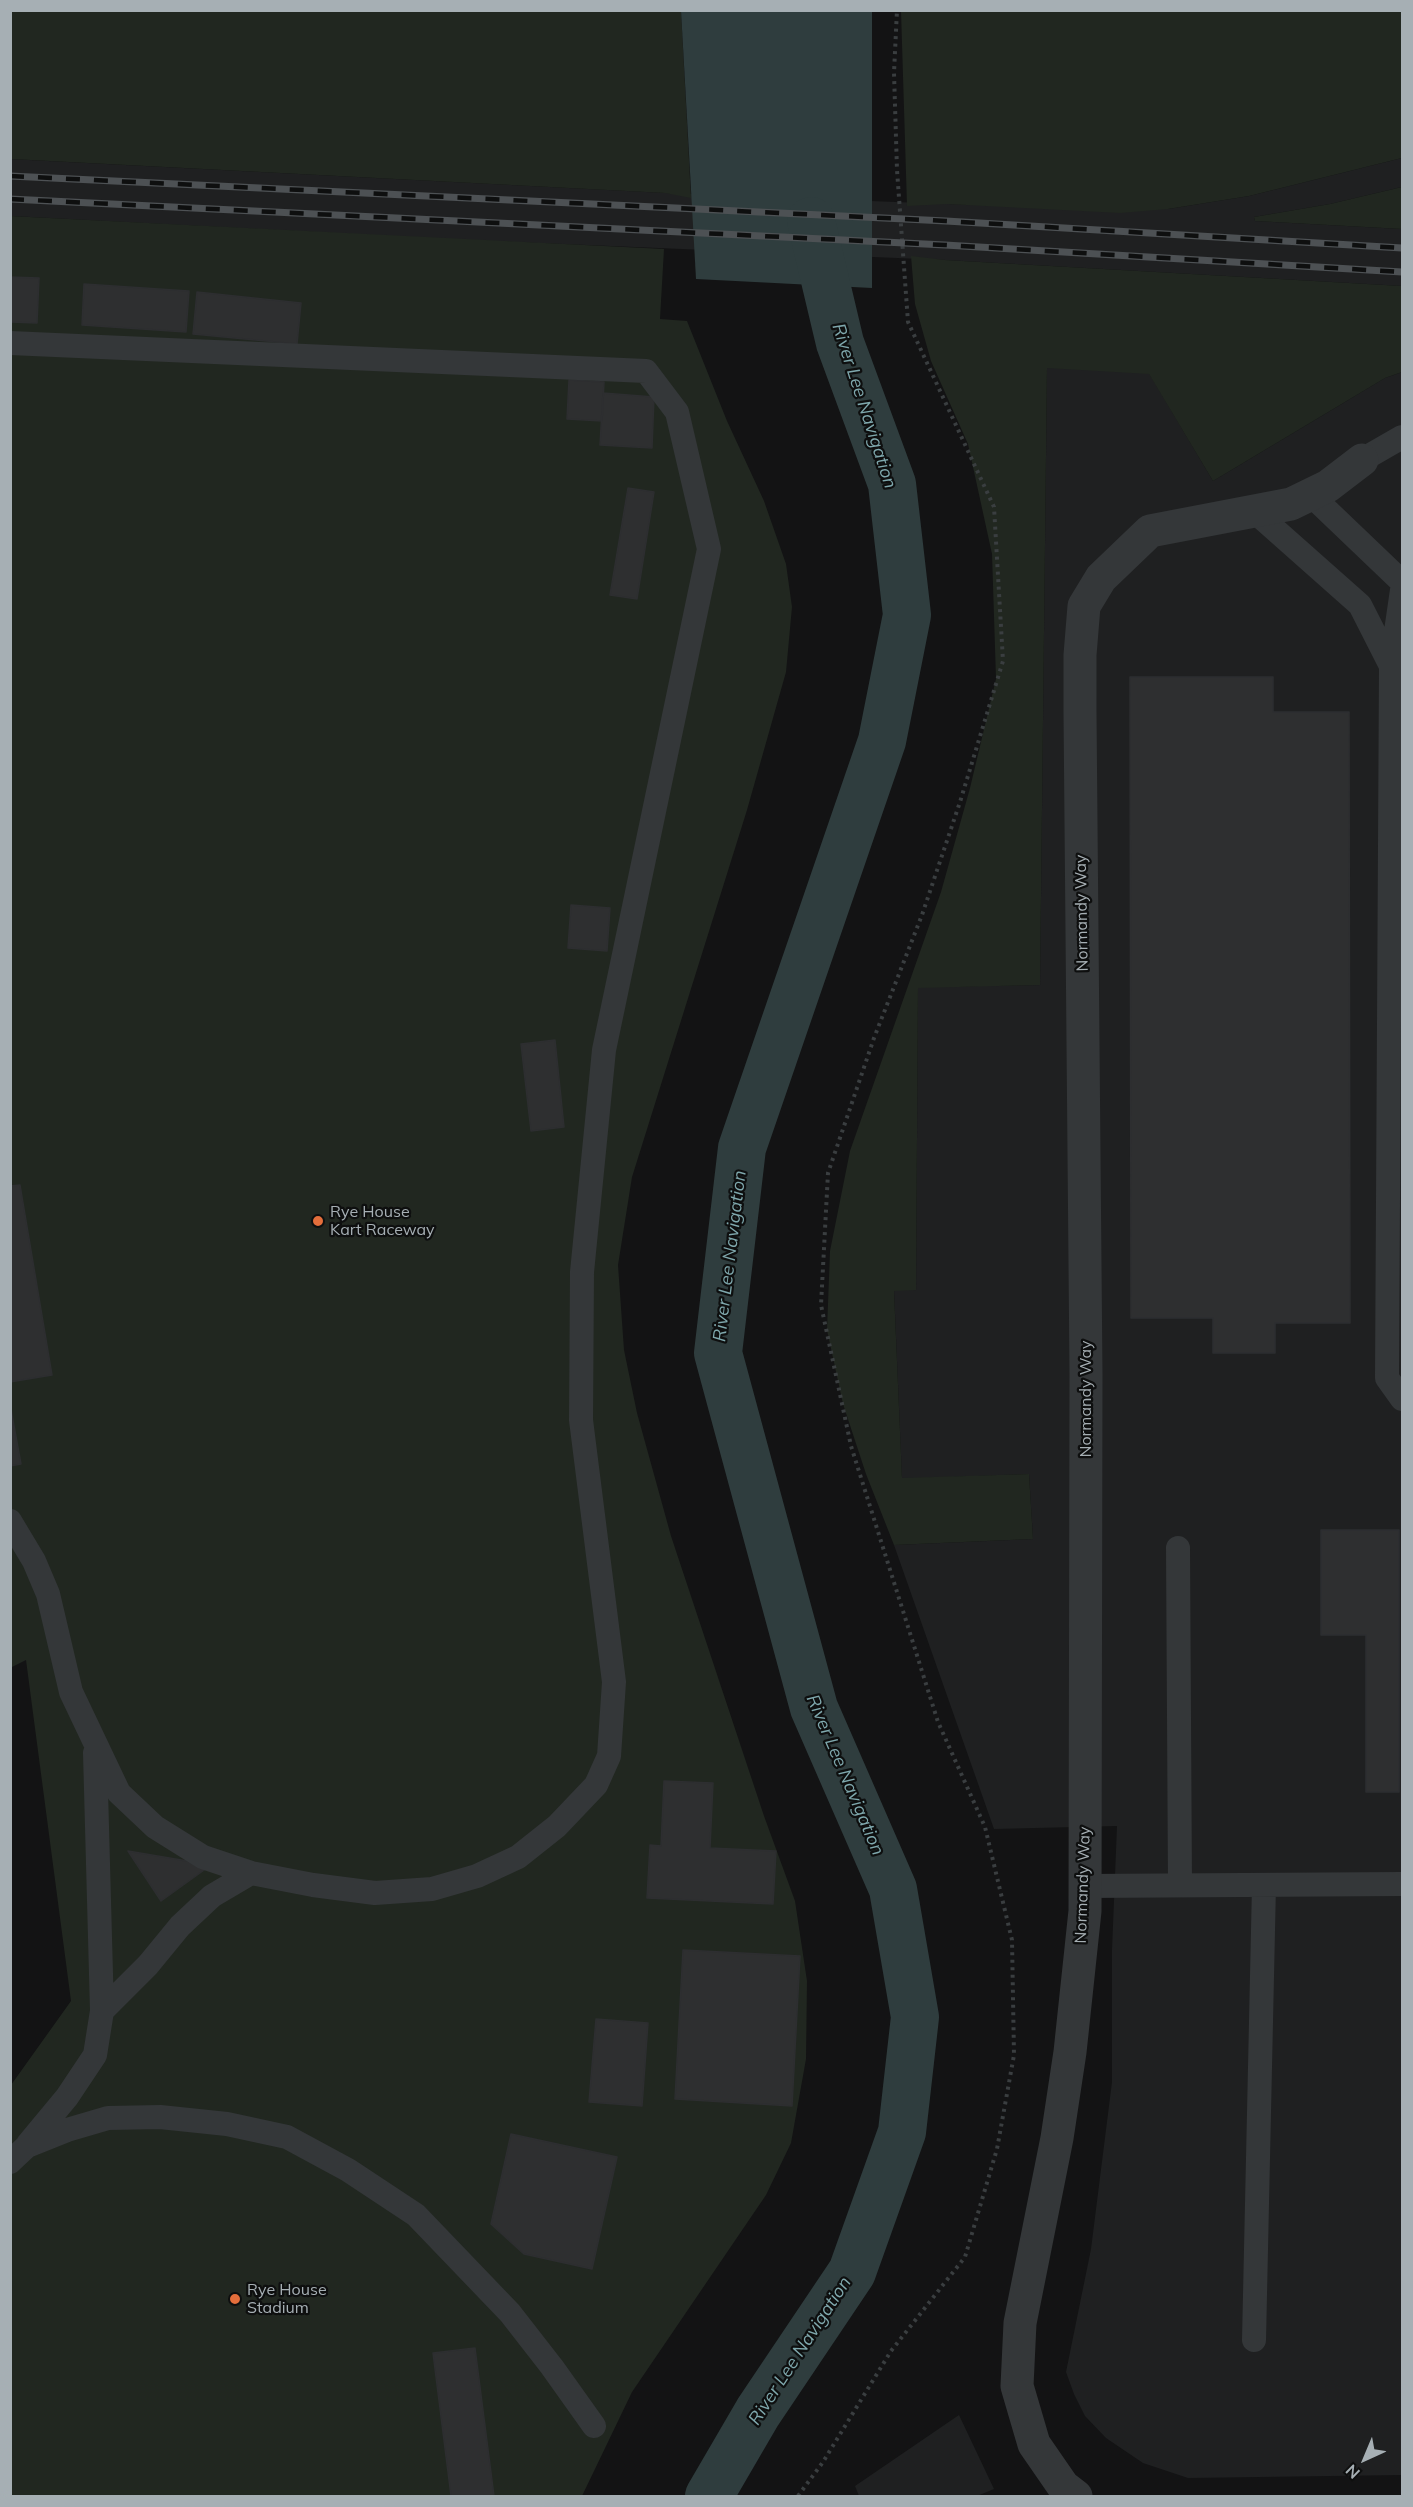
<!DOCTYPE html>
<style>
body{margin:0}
#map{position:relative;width:1413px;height:2507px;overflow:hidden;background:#131314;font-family:Mulish,sans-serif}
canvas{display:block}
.frame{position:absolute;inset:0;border:12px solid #a6afb4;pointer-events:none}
.north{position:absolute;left:1335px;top:2429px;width:60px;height:60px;-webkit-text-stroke:4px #0e0f0f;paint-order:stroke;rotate:224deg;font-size:16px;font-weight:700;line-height:24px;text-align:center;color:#a6afb4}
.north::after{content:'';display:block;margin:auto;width:21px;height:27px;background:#a6afb4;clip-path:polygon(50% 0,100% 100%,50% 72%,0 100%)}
</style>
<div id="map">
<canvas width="1413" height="2507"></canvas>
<div class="frame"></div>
<div class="north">N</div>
</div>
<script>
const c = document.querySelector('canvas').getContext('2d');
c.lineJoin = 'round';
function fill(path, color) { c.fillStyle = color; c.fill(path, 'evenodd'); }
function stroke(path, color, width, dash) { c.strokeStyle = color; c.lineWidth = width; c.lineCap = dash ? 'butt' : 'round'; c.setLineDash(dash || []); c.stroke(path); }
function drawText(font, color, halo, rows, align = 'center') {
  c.font = font + ' Mulish,sans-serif'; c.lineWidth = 4.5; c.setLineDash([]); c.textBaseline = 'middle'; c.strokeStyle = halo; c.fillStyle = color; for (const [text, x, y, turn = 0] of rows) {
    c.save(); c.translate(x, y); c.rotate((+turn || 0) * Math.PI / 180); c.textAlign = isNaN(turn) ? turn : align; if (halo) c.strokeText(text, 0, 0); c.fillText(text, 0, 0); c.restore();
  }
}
fill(new Path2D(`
 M1402 158V187L1330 204 1254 217 1255 221 1402 229V286L945 260 466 240 11 216 10 159 666 193 947 204 1168 209 1249 196Z
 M1047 367 1149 373 1213 481 1385 378 1402 372V2475L1188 2478 1143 2463 1106 2438 1085 2416 1074 2394 1066 2372 1091 2249 1112 2082V1950L1117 1826 994 1829 894 1545 1033 1539 1029 1474 902 1479 894 1290H916L918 987 1040 985Z
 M959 2415 994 2489 977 2496H859L855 2486Z`), '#1f2021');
fill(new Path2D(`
 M10 11H681L691 198 665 193 11 159Z
 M901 11H1402V158L1249 196 1168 209 1120 213 947 204 907 206Z
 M1402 187V229L1255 221 1254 217 1330 204Z
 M10 216 664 249 660 319 687 321 727 421 764 501 786 564 792 607 786 672 747 810 632 1177 618 1265 624 1350 637 1413 671 1536 764 1816 795 1901 807 1981 806 2059 791 2143 766 2195 632 2392 582 2496H11V2085L71 2001 26 1660 10 1668Z
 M911 256 945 260 1402 286V372L1385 378 1213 481 1149 374 1047 368 1040 985 918 988 916 1290 894 1291 902 1478 1029 1474 1033 1539 894 1545 866 1474 843 1404 827 1330 830 1251 850 1151 941 892 970 788 996 679 992 554 968 444 931 361 915 304Z`), '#212720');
fill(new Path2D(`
 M681 11H872V288L696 279Z`), '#2f3d3e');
stroke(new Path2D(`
 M709 2496 758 2412 852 2272 902 2132 915 2017 893 1889 814 1708 718 1353 742 1148 882 741 907 615 892 484 840 343 811 221`), '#2f3d3e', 48);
const building = new Path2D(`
 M10 277 39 278 37 323 10 322Z
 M84 284 189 291 186 332 82 325Z
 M197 292 301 303 297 344 193 334Z
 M569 380 604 382 602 421 567 419Z
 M603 393 654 397 652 448 600 445Z
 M628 488 654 492 637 599 610 595Z
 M1130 677H1273V712H1349L1350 1323H1275V1353H1213V1318H1131Z
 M571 905 610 908 607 951 568 948Z
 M555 1040 564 1127 531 1131 521 1044Z
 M20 1185 52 1375 10 1382V1186Z
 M10 1404 21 1464 10 1466Z
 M1321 1530H1399V1792H1366V1635H1321Z
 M664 1781 713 1783 710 1848 776 1851 773 1904 647 1898 650 1845 661 1846Z
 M128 1851 211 1865 161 1901Z
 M683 1950 800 1956 792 2106 675 2099Z
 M596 2019 648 2023 642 2106 589 2102Z
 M511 2134 617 2157 592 2269 524 2254 491 2224Z
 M475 2348 494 2496H451L433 2353Z`);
fill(building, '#2e2f30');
stroke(building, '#2d2e30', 1.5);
stroke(new Path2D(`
 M798 2496 823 2462 891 2351 965 2257 997 2149 1014 2055 1012 1940 985 1827 938 1722 851 1446 821 1305 828 1173 874 1038 922 915 960 802 1003 661 994 507 908 322 897 170 894 73 897 10`), '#3a3e40', 4, [3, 4.5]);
stroke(new Path2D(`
 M10 343 646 371 677 412 709 549 604 1050 582 1272 581 1420 614 1682 609 1756 596 1785 557 1826 518 1857 477 1876 432 1889 375 1893 313 1885 251 1873 203 1857 155 1827 119 1793 71 1692 48 1594 34 1561 10 1521
 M1362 460 1402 437
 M1311 495 1402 582
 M1254 511 1360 605 1391 666 1387 1378 1402 1399
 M1391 666 1402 590
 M1178 1548 1180 1885
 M95 1753 102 2011
 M1085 1886 1402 1884
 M28 2144 67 2097 95 2055 102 2011 148 1965 180 1926 212 1896 251 1873
 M10 2162 27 2146 67 2130 108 2118 160 2117 227 2124 287 2137 348 2170 416 2215 510 2313 552 2367 594 2426
 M1254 2340 1264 1885`), '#343739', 24);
stroke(new Path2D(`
 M1076 2496 1063 2486 1034 2444 1017 2386 1020 2323 1057 2138 1070 2052 1085 1911 1086 1374 1080 712V655L1084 606 1101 578 1150 531 1291 504 1328 486 1362 460`), '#343739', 33);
const rail = new Path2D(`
 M10 176 946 221 1402 248
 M10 199 945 245 1402 272`);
stroke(rail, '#4d5154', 7);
stroke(rail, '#0e0f0f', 4.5, [14]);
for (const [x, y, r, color] of [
 [318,1221,6,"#e46e3b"],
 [235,2299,6,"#e46e3b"]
]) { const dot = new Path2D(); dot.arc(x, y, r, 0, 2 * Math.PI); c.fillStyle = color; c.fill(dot); stroke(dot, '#0e0f0f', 2); }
drawText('16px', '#a6afb4', '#0e0f0f', [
 ["Normandy Way",1082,913,-91],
 ["Normandy Way",1086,1399,-90],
 ["Normandy Way",1083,1885,-88]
]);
drawText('16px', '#a6afb4', '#0e0f0f', [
 ["Rye House",330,1212],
 ["Kart Raceway",330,1230],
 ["Rye House",247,2290],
 ["Stadium",247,2308]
], 'left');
drawText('italic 18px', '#7fa8ad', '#0e0f0f', [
 ["River Lee Navigation",864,406,72],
 ["River Lee Navigation",730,1256,-83],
 ["River Lee Navigation",845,1775,67],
 ["River Lee Navigation",800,2351,-57]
]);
</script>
